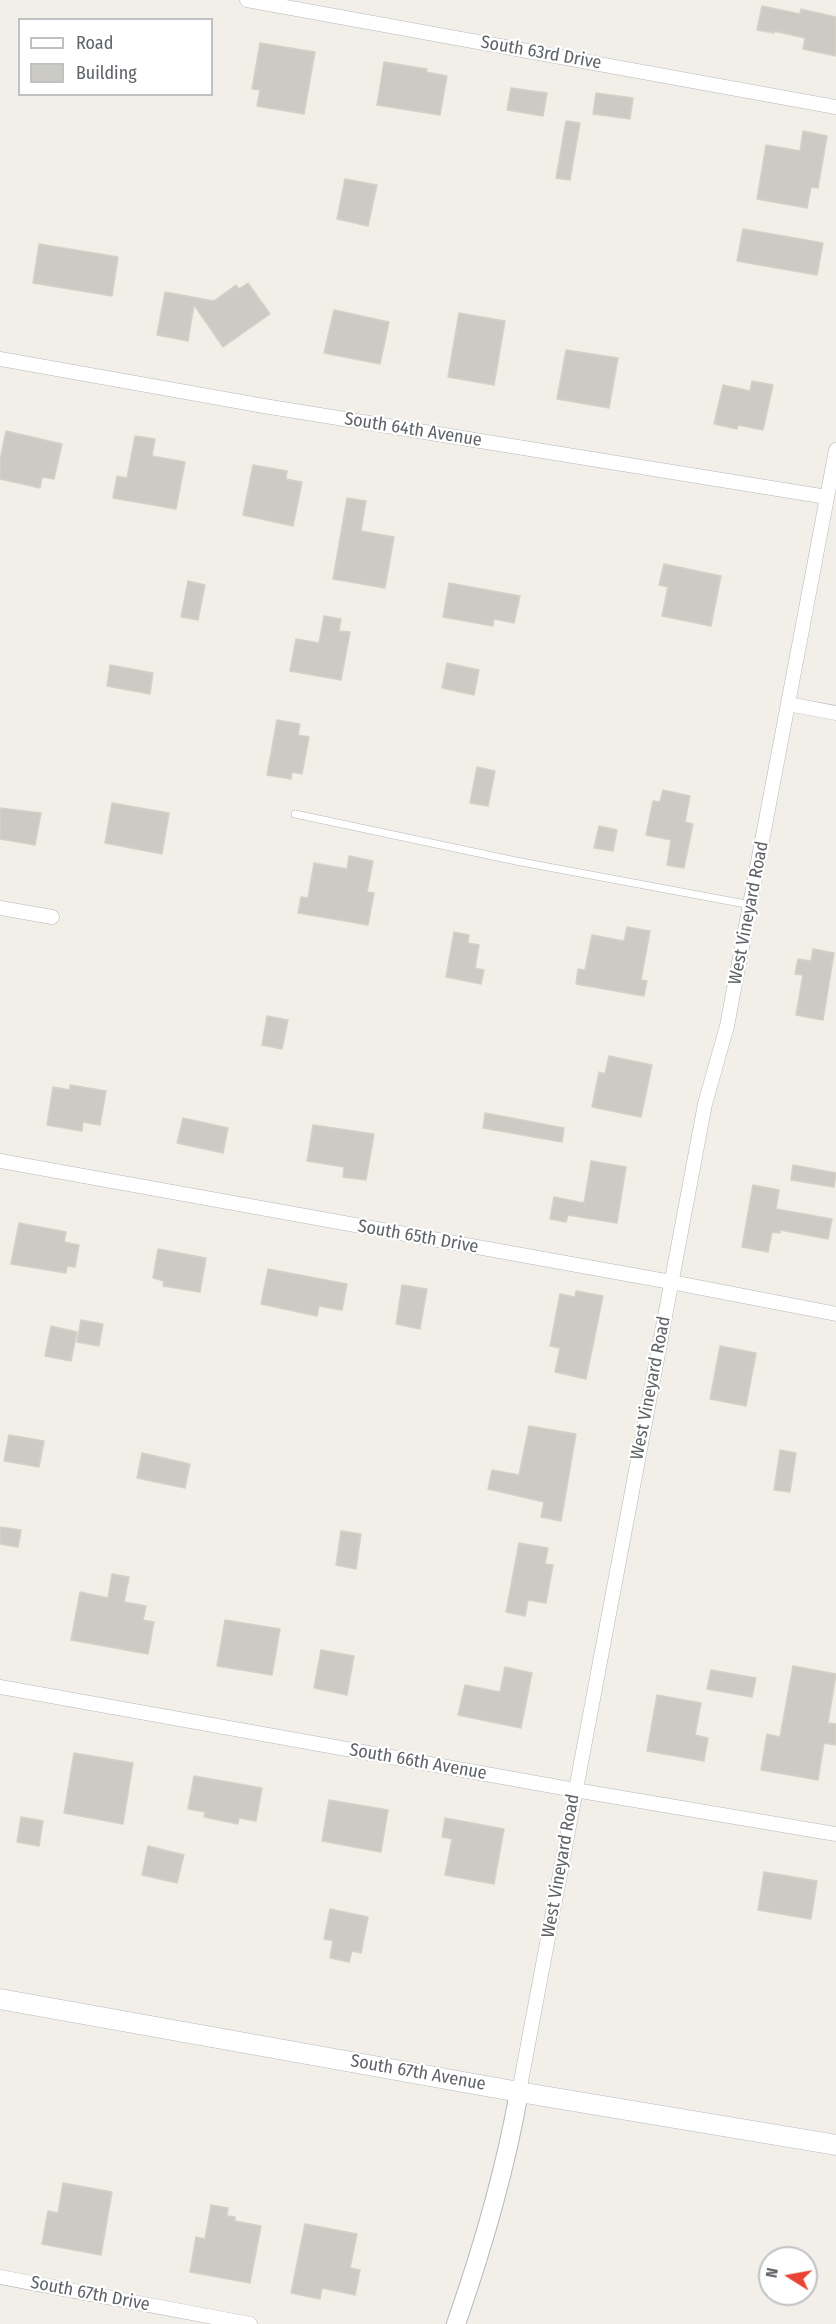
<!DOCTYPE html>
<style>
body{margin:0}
#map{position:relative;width:836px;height:2324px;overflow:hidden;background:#f1efe8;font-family:"Fira Sans Condensed",sans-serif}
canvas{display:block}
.legend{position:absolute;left:18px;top:18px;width:195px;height:78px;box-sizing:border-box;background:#fff;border:2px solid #bfc1c3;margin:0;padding:8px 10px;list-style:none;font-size:18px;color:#5f6368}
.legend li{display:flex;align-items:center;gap:12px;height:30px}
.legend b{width:30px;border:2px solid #bfc1c3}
.north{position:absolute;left:758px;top:2246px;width:60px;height:60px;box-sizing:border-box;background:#fff;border:2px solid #bfc1c3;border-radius:50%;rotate:281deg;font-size:16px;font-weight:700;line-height:24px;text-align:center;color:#5f6368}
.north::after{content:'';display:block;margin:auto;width:21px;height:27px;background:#ea4335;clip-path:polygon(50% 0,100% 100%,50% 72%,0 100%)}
</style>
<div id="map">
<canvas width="836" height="2324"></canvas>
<ul class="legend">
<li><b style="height:8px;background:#fff"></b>Road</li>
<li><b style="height:16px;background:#cccac5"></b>Building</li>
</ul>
<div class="north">N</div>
</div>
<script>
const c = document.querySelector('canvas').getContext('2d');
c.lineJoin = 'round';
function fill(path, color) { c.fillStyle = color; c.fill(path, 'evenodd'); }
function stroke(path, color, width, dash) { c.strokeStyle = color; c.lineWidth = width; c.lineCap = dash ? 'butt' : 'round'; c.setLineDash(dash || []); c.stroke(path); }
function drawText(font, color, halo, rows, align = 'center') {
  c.font = font + ' "Fira Sans Condensed",sans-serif'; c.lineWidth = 4.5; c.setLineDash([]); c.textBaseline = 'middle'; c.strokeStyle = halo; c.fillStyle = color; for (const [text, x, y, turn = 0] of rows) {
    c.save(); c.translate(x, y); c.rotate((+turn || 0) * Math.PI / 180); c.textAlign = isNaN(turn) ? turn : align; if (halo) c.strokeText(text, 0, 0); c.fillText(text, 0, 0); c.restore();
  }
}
const building = new Path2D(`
 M762 6 800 14 801 9 836 17V56L803 49 805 38 774 31V33L757 30Z
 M260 43 315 52 304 114 257 106 260 90 252 89Z
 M384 62 427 69 426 72 447 76 440 115 377 105Z
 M511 88 547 93 543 116 507 110Z
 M596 93 633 98 630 119 593 114Z
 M566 121 580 123 570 180 556 178Z
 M803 131 827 136 818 188 811 187 807 208 757 199 766 145 800 151Z
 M345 179 377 185 368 226 337 219Z
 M743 229 823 243 817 275 737 261Z
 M39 244 118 257 112 296 33 283Z
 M248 283 270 314 223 347 194 305 188 341 157 335 165 292 214 301 236 285 239 289Z
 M334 310 389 322 380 364 324 353Z
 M459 313 505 321 494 385 448 377Z
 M566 350 618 358 609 408 557 399Z
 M752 381 773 385 763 430 738 425 737 429 714 424 723 385 750 391Z
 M6 431 62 444 54 479 42 477 40 488 0 479V460Z
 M135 436 155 439 152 456 185 462 176 509 113 498 117 476 127 478Z
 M253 465 287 471 286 479 302 482 293 526 243 515Z
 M347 498 366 501 361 531 394 537 385 588 333 579Z
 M664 564 721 576 711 626 662 616 668 587 659 585Z
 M188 581 205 585 198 620 181 617Z
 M449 583 520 596 514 623 494 619 493 626 443 617Z
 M324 616 341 619 339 631 350 632 341 680 290 671 296 639 319 643Z
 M447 663 479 670 474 695 442 688Z
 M110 665 153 673 150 694 107 686Z
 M277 720 300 724 298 735 309 737 302 774 292 772 291 779 267 775Z
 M477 767 495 771 488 806 470 803Z
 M663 790 690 796 685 822 693 824 684 868 667 865 671 840 646 835 653 801 660 802Z
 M112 803 169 813 162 854 105 843Z
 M0 808 41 813 35 845 0 839Z
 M599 826 617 830 613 851 594 848Z
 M349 856 373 861 367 892 374 893 368 925 298 913 301 897 308 898 314 863 347 869Z
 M627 927 650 931 641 980 647 981 644 996 576 984 578 969 585 970 592 935 624 941Z
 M454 932 469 935 468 943 479 945 475 968 484 970 481 984 446 977Z
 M813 949 834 953 823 1020 796 1015 803 975 795 974 798 959 811 961Z
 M267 1016 288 1020 282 1049 262 1045Z
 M609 1056 652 1065 641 1117 592 1107 599 1072 605 1074Z
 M70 1085 106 1091 100 1125 83 1122 82 1131 47 1125 53 1087 70 1090Z
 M485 1113 564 1128 562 1142 483 1128Z
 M183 1118 228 1128 223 1153 177 1143Z
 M313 1125 374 1134 366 1180 343 1177 344 1167 307 1161Z
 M591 1161 626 1167 617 1223 568 1215 566 1222 550 1219 554 1197 584 1203Z
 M793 1165 836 1173 834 1187 791 1180Z
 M753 1185 779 1190 776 1209 832 1219 828 1239 780 1230V1233L772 1232 768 1252 742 1247Z
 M19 1223 66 1232 64 1242 79 1245 75 1267 67 1266 66 1273 11 1264Z
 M158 1249 206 1258 200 1292 163 1286 164 1281 153 1278Z
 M268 1269 347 1284 342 1310 319 1306 317 1316 261 1304Z
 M402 1285 427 1289 420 1329 396 1324Z
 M576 1291 603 1296 586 1379 555 1372 560 1348 550 1346 560 1294 575 1297Z
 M81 1320 103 1324 99 1346 77 1342Z
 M51 1326 77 1332 71 1361 45 1356Z
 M720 1346 756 1353 746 1406 710 1399Z
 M529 1426 576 1434 561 1521 541 1517 544 1502 488 1489 492 1470 519 1475Z
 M9 1435 44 1441 39 1467 4 1461Z
 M780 1450 796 1453 790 1492 774 1490Z
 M142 1453 190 1464 185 1488 137 1478Z
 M0 1527 21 1530 18 1547 0 1544Z
 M341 1531 361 1534 356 1569 336 1565Z
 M519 1543 548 1548 545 1564 553 1565 546 1603 528 1600 525 1616 506 1612Z
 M112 1574 129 1577 124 1602 146 1606 143 1620 154 1622 148 1654 71 1640 80 1592 108 1598Z
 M225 1620 280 1629 272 1675 217 1666Z
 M321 1650 354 1656 347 1695 314 1688Z
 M793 1666 836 1674 828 1723 836 1724V1745L824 1743 818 1780 761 1770 767 1734 780 1737Z
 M505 1667 532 1673 521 1728 458 1715 465 1685 500 1692Z
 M711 1670 756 1678 752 1697 707 1689Z
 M657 1695 701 1703 695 1735 708 1738 704 1761 647 1751Z
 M74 1753 133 1763 123 1824 64 1813Z
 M194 1776 262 1788 256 1821 239 1818 238 1824 204 1817 205 1812 188 1809Z
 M329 1800 388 1810 381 1852 322 1841Z
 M21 1817 43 1821 39 1846 17 1842Z
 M445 1818 504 1829 494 1884 445 1875 452 1839 442 1837Z
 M148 1846 184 1855 177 1883 142 1875Z
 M764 1872 817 1881 811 1919 758 1910Z
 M330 1909 368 1917 361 1953 352 1951 349 1962 330 1958 333 1941 324 1939Z
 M63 2183 112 2192 101 2255 42 2244 48 2211 58 2213Z
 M211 2205 228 2208 227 2216 235 2217V2221L261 2226 250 2283 190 2272 196 2237 205 2239Z
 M305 2224 357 2234 350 2268 360 2270 355 2295 322 2288 320 2299 291 2293Z`);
fill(building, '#cccac5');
stroke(building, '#d6d1c6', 1.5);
const service = new Path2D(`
 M295 814 516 861 751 905`);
const minor = new Path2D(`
 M247 0 836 107
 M0 359 264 406 827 497
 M788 704 836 713
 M0 908 52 917
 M0 1161 671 1282 836 1314
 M0 1687 575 1790 836 1834
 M519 2092 705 1104 727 1026 836 450
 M0 2277 250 2324`);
const tertiary = new Path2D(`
 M456 2324C483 2247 505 2172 519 2092`);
const secondary = new Path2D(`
 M0 1999 519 2092 836 2145`);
stroke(service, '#b5b8bc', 8);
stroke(minor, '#b5b8bc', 15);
stroke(tertiary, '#b5b8bc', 20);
stroke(secondary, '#b6babf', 21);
stroke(service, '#fff', 7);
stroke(minor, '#fff', 14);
stroke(tertiary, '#fff', 18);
stroke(secondary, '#fff', 20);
drawText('18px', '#5f6368', '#fff', [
 ["South 63rd Drive",541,53,10],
 ["South 64th Avenue",413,430,9],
 ["West Vineyard Road",749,913,-79],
 ["South 65th Drive",418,1237,10],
 ["West Vineyard Road",651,1388,-79],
 ["South 66th Avenue",418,1762,10],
 ["West Vineyard Road",561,1866,-80],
 ["South 67th Avenue",418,2073,10],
 ["South 67th Drive",90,2294,11]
]);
</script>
